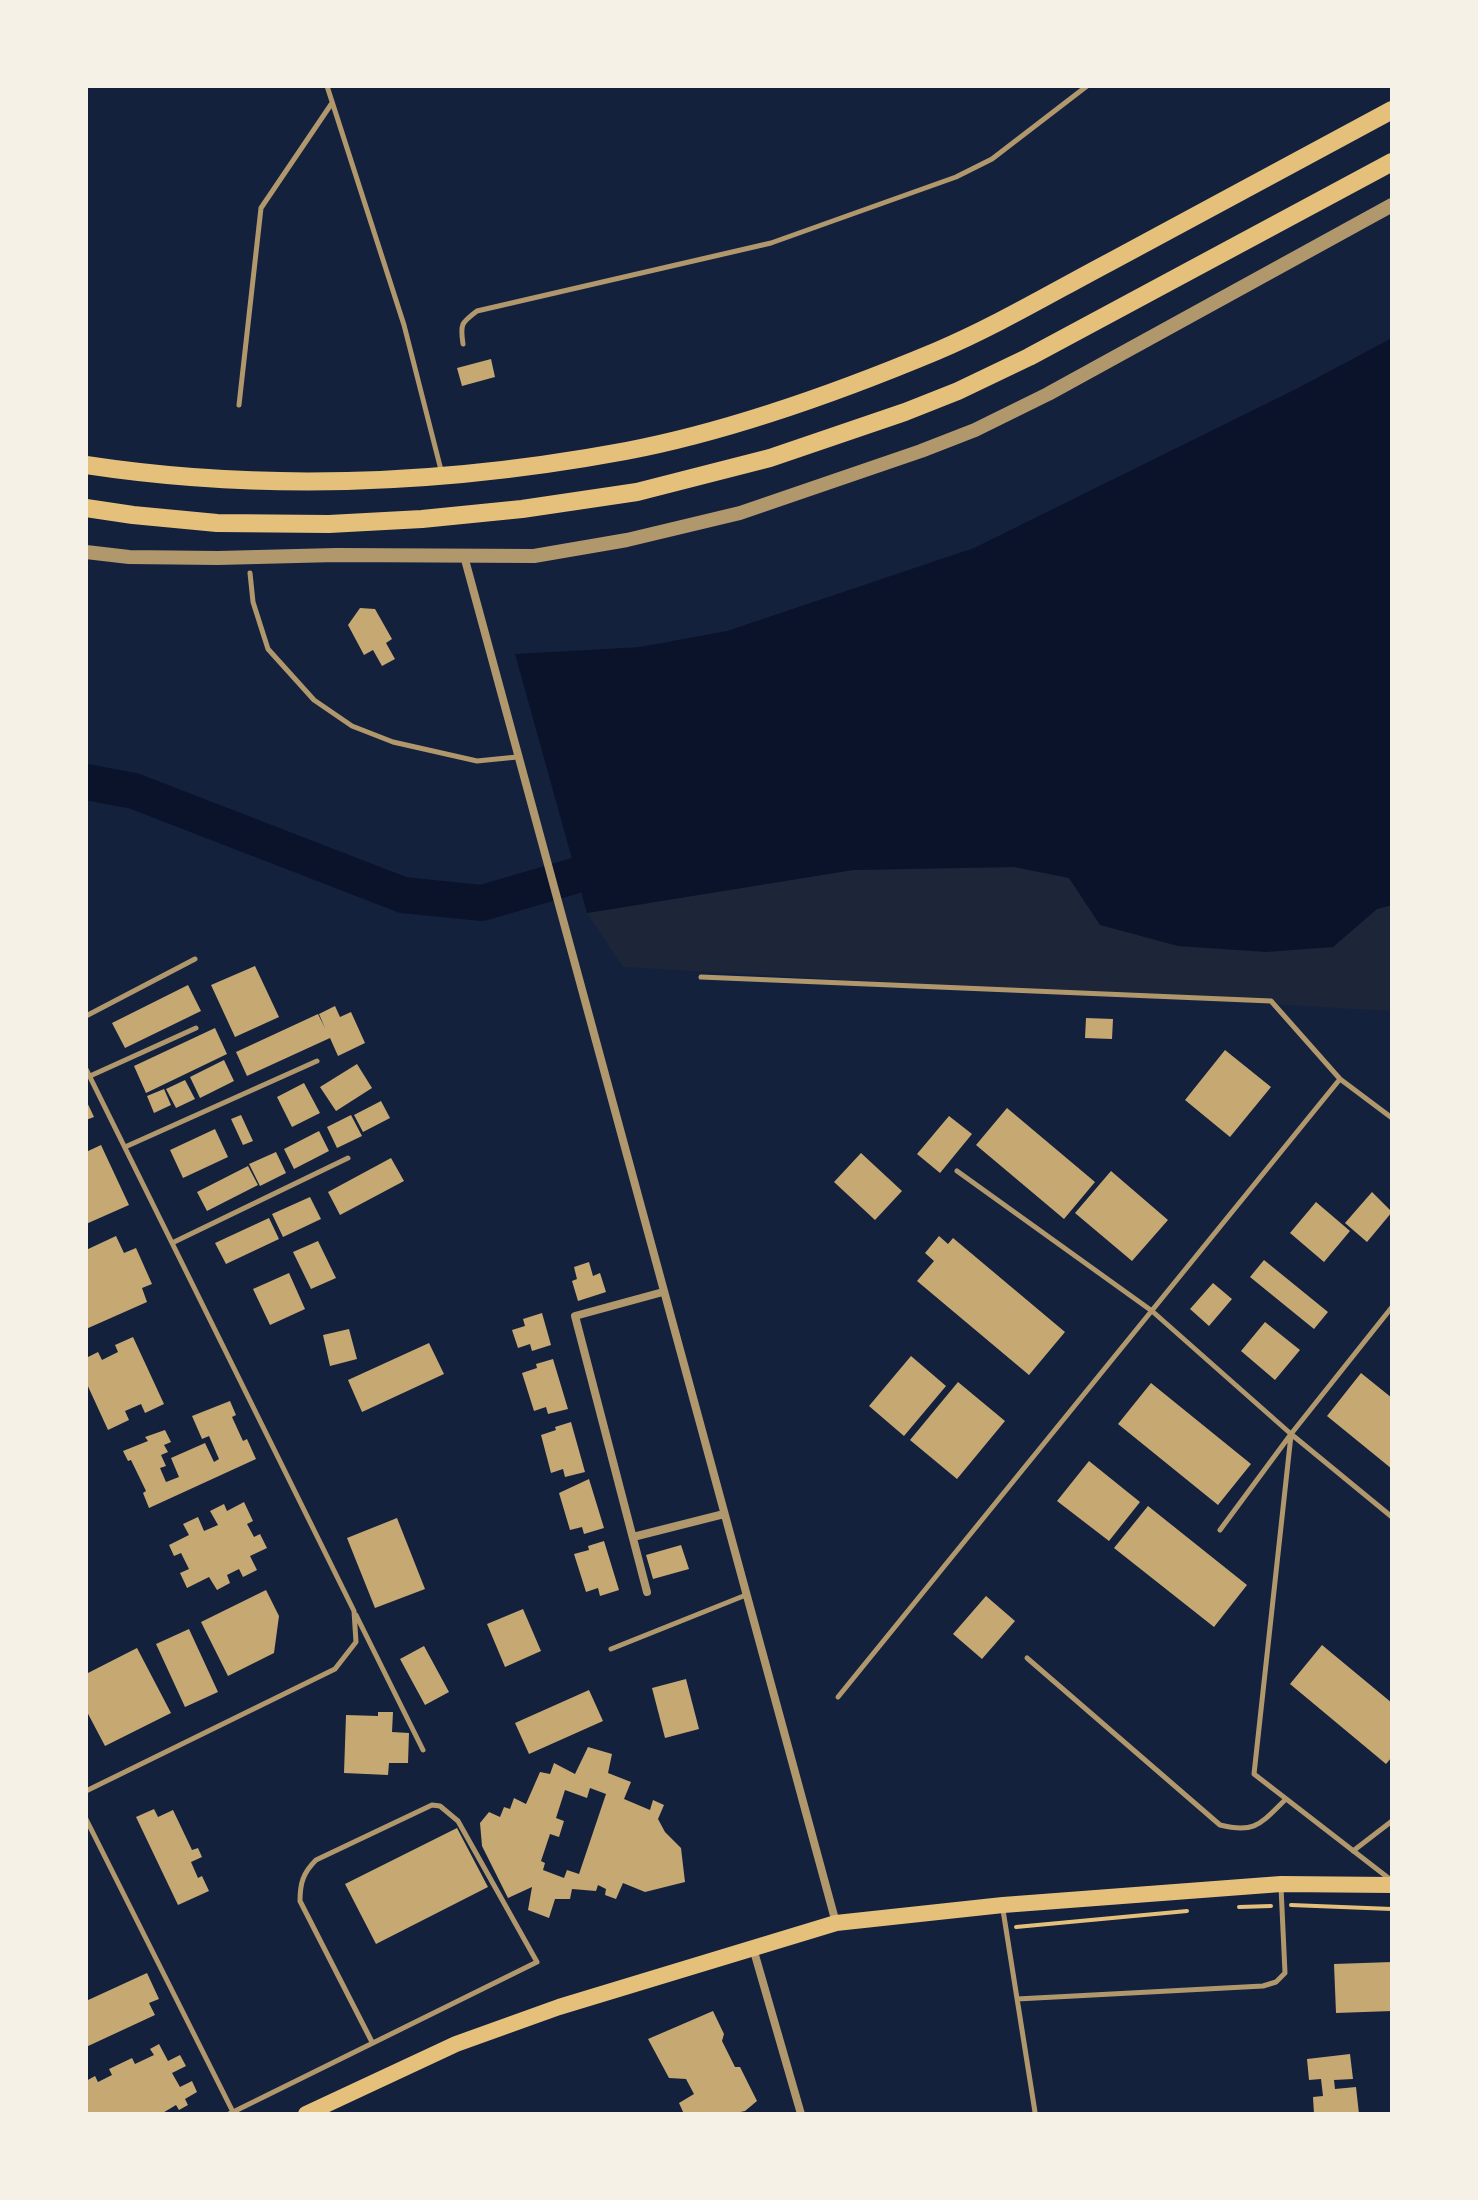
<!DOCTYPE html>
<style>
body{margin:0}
#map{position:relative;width:1478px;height:2200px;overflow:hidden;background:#14213d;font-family:Ubuntu,sans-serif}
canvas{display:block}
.frame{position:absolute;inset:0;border:88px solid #f6f1e7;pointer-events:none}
</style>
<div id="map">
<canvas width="1478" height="2200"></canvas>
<div class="frame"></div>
</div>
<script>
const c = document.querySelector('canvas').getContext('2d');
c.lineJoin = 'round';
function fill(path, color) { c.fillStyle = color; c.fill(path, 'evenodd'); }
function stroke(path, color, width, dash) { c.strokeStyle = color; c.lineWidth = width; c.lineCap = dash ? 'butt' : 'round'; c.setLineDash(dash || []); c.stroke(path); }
fill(new Path2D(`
 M1014 867 1069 878 1100 925 1333 947 1377 909 1392 905V1011L623 967 587 913 853 870Z`), '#1d2539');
fill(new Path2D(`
 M1392 338V905L1377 909 1333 947 1266 952 1178 946 1100 925 1069 878 1014 867 853 870 587 913 515 654 640 647 727 631 974 548 1296 389Z`), '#0b132b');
stroke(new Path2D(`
 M86 782 134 791 403 895 482 903 622 862`), '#0b132b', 36);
fill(new Path2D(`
 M491 359 495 377 462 386 457 368Z
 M360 608 375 609 392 639 386 643 395 659 382 666 373 650 364 655 348 625Z
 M255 966 279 1017 235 1037 211 985Z
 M188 985 201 1011 125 1048 112 1023Z
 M335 1006 340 1017 351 1012 365 1043 338 1056 330 1038 247 1076 236 1052 318 1014 325 1028 319 1014Z
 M1086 1018 1113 1019 1112 1039 1085 1038Z
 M215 1028 227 1054 146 1093 134 1066Z
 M1225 1050 1271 1087 1230 1137 1185 1100Z
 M224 1060 234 1081 200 1098 190 1077Z
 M357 1064 372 1088 336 1111 320 1087Z
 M185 1080 195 1099 176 1108 166 1089Z
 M304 1083 320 1113 292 1127 277 1097Z
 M164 1089 171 1105 154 1113 147 1096Z
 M86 1100 94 1117 86 1120Z
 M381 1101 390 1118 363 1132 354 1115Z
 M1007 1108 1095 1182 1064 1219 976 1145Z
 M241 1115 253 1141 243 1145 231 1119Z
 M351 1115 362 1136 337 1148 327 1127Z
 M949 1116 972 1134 940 1173 917 1154Z
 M215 1129 228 1157 183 1178 170 1150Z
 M319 1131 329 1151 294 1169 284 1149Z
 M101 1145 129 1205 86 1224V1152Z
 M276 1152 286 1173 260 1186 249 1164Z
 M861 1153 902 1191 875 1220 834 1182Z
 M391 1158 404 1181 340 1215 328 1192Z
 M248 1166 258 1185 207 1211 197 1192Z
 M1111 1171 1168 1220 1132 1261 1075 1213Z
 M1372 1192 1392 1212 1367 1242 1345 1223Z
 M310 1197 321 1219 283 1237 272 1214Z
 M1316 1202 1350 1231 1324 1262 1290 1233Z
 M269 1218 279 1239 226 1264 215 1243Z
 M116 1236 124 1253 136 1248 152 1284 142 1288 147 1302 86 1329V1250Z
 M939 1236 948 1244 953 1238 1065 1332 1029 1375 917 1281 934 1261 925 1253Z
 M318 1241 336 1278 311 1289 293 1252Z
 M1264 1260 1328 1312 1314 1329 1250 1277Z
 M589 1262 593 1276 600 1273 606 1292 578 1301 572 1281 577 1279 574 1267Z
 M289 1273 305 1309 270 1325 253 1289Z
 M1213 1283 1232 1299 1209 1326 1190 1309Z
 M542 1313 551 1345 532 1351 530 1344 518 1348 512 1330 525 1326 523 1319Z
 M1265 1322 1300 1350 1275 1380 1241 1351Z
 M349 1329 357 1359 330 1366 323 1335Z
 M133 1337 164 1404 145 1413 141 1404 125 1411 129 1420 108 1430 86 1382V1358L98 1352 102 1360 118 1352 115 1345Z
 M429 1343 444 1374 362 1412 348 1380Z
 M911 1356 946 1386 904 1436 869 1406Z
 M553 1359 568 1409 548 1414 546 1407 534 1411 522 1373 537 1368 536 1364Z
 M1361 1373 1392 1398V1469L1327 1416Z
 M958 1382 1005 1421 957 1479 910 1440Z
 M1151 1383 1251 1464 1218 1505 1118 1424Z
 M230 1401 236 1415 232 1417 243 1441 247 1439 256 1459 149 1508 143 1493 146 1491 131 1460 128 1461 123 1451 148 1441 145 1437 165 1430 171 1442 164 1445 168 1452 161 1455 166 1466 160 1468 166 1482 179 1477 171 1458 205 1443 214 1462 219 1459 209 1436 202 1439 192 1416Z
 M571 1422 585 1472 565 1477 563 1469 551 1473 541 1435 556 1430 555 1427Z
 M1089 1461 1140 1502 1109 1541 1057 1501Z
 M589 1479 604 1528 584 1534 582 1527 570 1530 559 1493Z
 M244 1502 253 1521 247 1524 254 1537 260 1534 267 1548 250 1556 257 1570 243 1577 239 1569 227 1575 230 1583 217 1590 209 1577 187 1588 180 1573 189 1569 181 1553 174 1556 169 1545 189 1535 183 1524 198 1517 204 1531 218 1525 210 1511 224 1504 227 1511Z
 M1148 1506 1247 1585 1214 1627 1114 1548Z
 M397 1518 425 1589 375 1608 347 1538Z
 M604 1541 619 1590 600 1596 598 1588 586 1592 574 1554 589 1550 588 1546Z
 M681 1545 689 1569 653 1579 646 1555Z
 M266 1590 279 1616 274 1653 228 1676 201 1622Z
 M986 1596 1015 1621 982 1659 953 1634Z
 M523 1609 541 1651 505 1667 487 1624Z
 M189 1629 218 1692 185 1707 156 1644Z
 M1322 1645 1392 1703V1757L1386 1764 1290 1684Z
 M424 1646 449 1692 425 1705 400 1659Z
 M137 1648 171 1713 105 1746 86 1710V1674Z
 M686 1679 699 1729 665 1738 652 1688Z
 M589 1690 603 1721 529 1754 515 1723Z
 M378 1712H393L392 1732 409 1733 408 1763H389L388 1775 344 1773 346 1715 378 1716Z
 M588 1747 612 1754 608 1773 631 1782 624 1799 650 1810 653 1800 664 1805 658 1819 665 1832 681 1848 685 1882 645 1892 623 1883 616 1899 605 1895 606 1889 598 1885 596 1891 572 1889 570 1899H555L549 1918 528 1910 532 1887 508 1898 482 1846 480 1823 489 1812 500 1817 504 1807 510 1809 514 1798 526 1804 540 1772 550 1774 554 1763 575 1774ZM590 1788 606 1794 579 1874 567 1870 564 1878 543 1870 545 1863 541 1861 550 1834 559 1837 564 1821 556 1818 565 1790 587 1798Z
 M154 1809 158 1817 173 1810 192 1850 198 1848 202 1857 191 1862 198 1878 202 1876 209 1891 178 1905 136 1817Z
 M457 1828 488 1887 376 1944 345 1884Z
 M1392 1962V2011L1336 2013 1334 1964Z
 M147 1973 159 1999 149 2003 155 2015 86 2047V2001Z
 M713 2011 724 2034 722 2041 735 2067H740L757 2101 745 2111 731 2114H684L679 2103 694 2094 686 2079 669 2078 648 2039Z
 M159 2044 168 2061 180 2055 186 2066 172 2073 180 2087 192 2081 197 2092 185 2099 188 2105 179 2110 176 2105 161 2114H86V2081L95 2076 98 2082 112 2075 109 2069 132 2058 135 2064 154 2055 150 2049Z
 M1350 2054 1353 2079 1334 2080 1335 2089 1356 2087 1359 2114H1314L1313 2097 1323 2096 1321 2079 1309 2080 1307 2059Z`), '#c6a872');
stroke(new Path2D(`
 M1291 1905 1392 1909
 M1239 1907 1271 1906
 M1016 1927 1187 1911`), '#e5c07b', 4);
stroke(new Path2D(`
 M327 86 404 325 441 470
 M463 344C460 324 461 323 477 311L771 243 956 177 992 159 1087 86
 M239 405 261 208 332 103
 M250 573 253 602 268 649 314 700 352 726 393 742 477 761 517 757
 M701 977 1271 1001 1340 1079 1392 1118
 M86 1016 195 959
 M86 1069 354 1611 356 1642 335 1669 86 1791
 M90 1076 196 1028
 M125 1147 317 1061
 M957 1171 1152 1311 1291 1434 1392 1517
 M172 1243 348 1158
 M1291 1435 1254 1774 1391 1880
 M1220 1530 1291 1434 1392 1307
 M356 1615 423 1750
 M611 1649 746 1595
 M1027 1658 1220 1825C1256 1834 1261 1823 1286 1799
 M838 1697 1340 1079
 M86 1819 234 2114
 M1353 1851 1392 1821
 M1003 1910 1035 2112
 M1017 1999 1263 1986 1276 1982 1285 1973 1281 1887
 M229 2114 537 1962 458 1821 440 1806 432 1805 316 1860C303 1873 300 1883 300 1901L372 2042`), '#b1986c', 5);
stroke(new Path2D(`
 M464 556 836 1923
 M633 1537 724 1514
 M647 1592 575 1316 663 1292
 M753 1948 801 2114`), '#b1986c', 8);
stroke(new Path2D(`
 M86 552 129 557 218 558 336 555 534 556 627 540 740 513 921 451 975 430 1048 394 1392 205`), '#b1986c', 14);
stroke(new Path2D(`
 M306 2114 456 2044 559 2007 836 1923 1003 1905 1281 1884 1392 1885`), '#e5c07b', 16);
stroke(new Path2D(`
 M86 465C264 492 449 484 626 451 731 431 839 392 937 351 996 326 1053 292 1110 262 1204 211 1298 161 1392 110
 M86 508 133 515 217 523 329 524 422 519 522 509 637 492 770 458 905 412 958 391 1029 357 1392 162`), '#e5c07b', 18);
</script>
